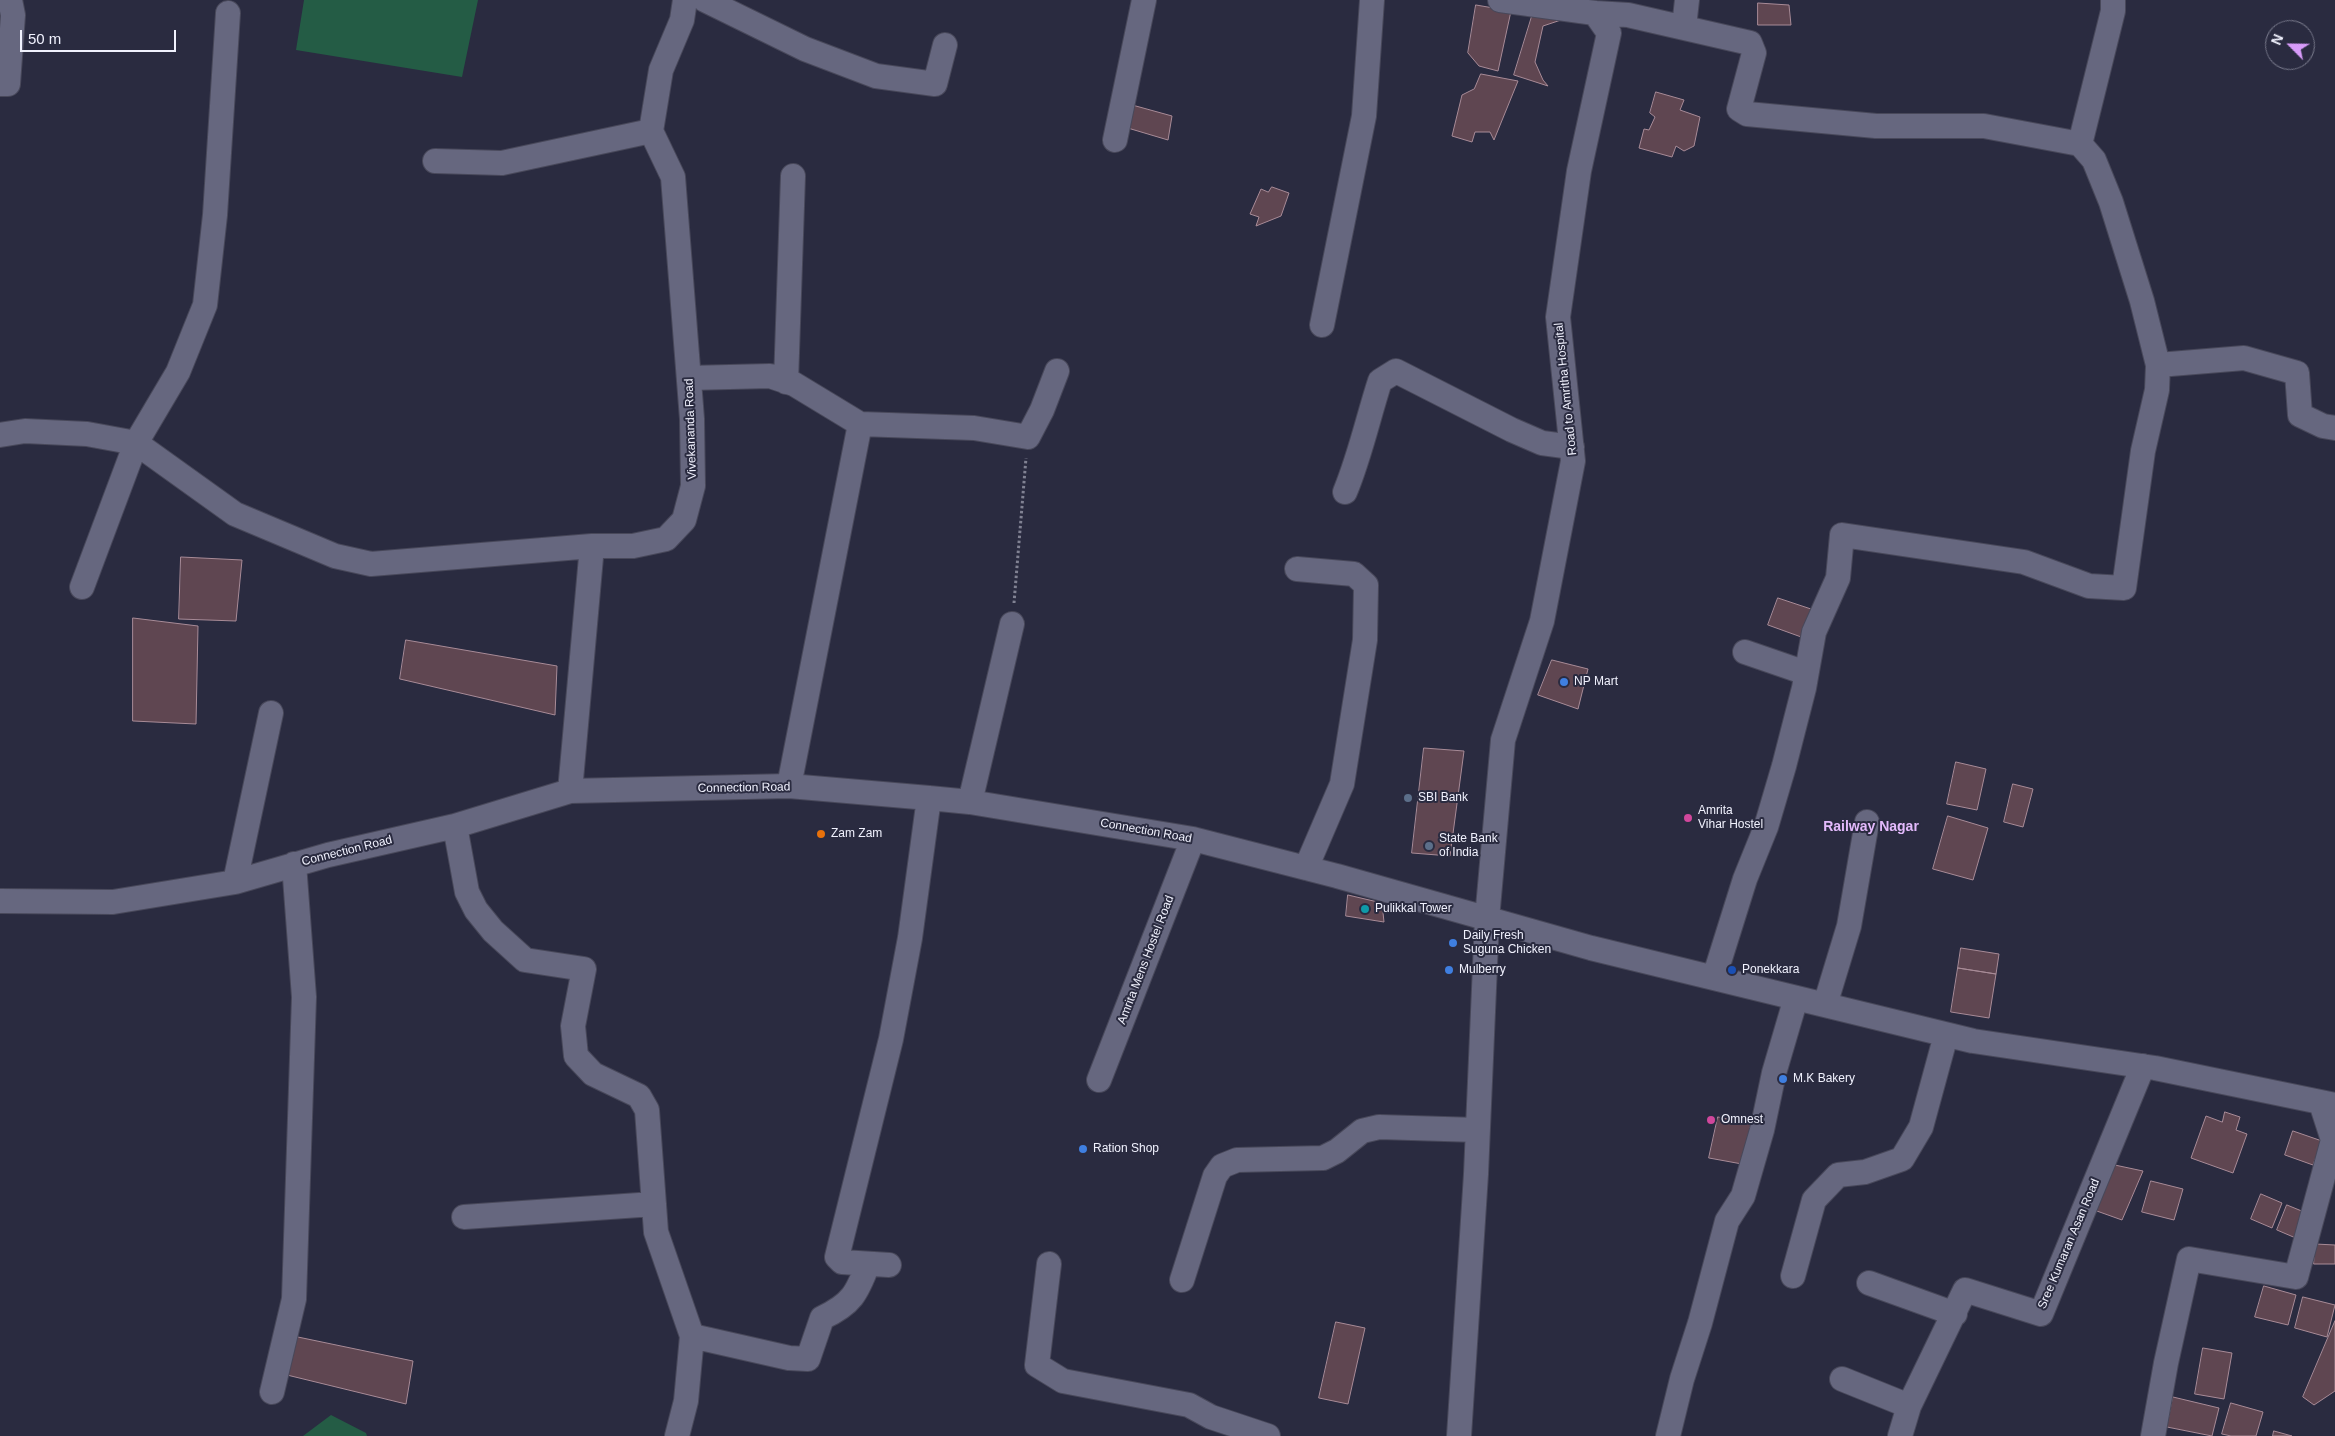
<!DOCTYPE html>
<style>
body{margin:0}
#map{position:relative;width:2335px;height:1436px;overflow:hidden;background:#2a2b40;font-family:Helvetica,sans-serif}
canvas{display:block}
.north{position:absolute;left:2265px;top:20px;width:50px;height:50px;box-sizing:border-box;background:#2a2b40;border:1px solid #797a8c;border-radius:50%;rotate:293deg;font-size:14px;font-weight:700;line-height:20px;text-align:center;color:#f0f1fd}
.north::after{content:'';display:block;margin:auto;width:18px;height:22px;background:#d79bf9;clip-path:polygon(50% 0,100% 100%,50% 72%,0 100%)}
.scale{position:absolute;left:20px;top:30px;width:156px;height:22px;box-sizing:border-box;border:2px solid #f0f1fd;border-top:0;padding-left:6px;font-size:15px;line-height:18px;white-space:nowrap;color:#f0f1fd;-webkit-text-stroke:4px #2a2b40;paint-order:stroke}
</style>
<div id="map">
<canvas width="2335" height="1436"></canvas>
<div class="north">N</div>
<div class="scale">50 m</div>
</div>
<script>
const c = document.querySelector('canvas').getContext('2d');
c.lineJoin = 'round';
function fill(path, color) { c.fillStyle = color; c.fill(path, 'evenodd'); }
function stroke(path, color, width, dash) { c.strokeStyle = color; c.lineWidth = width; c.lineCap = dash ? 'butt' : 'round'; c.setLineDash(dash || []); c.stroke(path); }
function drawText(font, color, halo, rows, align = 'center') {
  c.font = font + ' Helvetica,sans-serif'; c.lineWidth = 4; c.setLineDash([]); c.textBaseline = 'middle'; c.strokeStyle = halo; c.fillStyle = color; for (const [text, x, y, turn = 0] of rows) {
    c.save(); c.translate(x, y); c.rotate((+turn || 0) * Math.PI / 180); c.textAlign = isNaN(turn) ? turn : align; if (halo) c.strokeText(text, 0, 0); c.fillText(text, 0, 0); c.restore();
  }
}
fill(new Path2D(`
 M304 0H478L462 77 296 50Z
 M331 1415 366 1433 367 1436H303Z`), '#245c45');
const building = new Path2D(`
 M1758 3 1789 5 1791 25H1758Z
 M1476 5 1511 11 1498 71 1479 66 1468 53Z
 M1533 13 1564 19 1543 26 1535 62 1543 80 1548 86 1514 75Z
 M1481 74 1518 81 1494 140 1490 132H1475L1472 142 1452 136 1462 95 1474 89Z
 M1656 92 1684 100 1680 110 1700 117 1694 146 1684 151 1676 146 1672 157 1639 148 1644 129 1649 130 1655 117 1650 113Z
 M1125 103 1172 116 1168 140 1121 126Z
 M1272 187 1289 193 1281 216 1256 226 1259 217 1250 214 1261 189 1268 192Z
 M181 557 242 560 236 621 179 619Z
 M1778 598 1814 610 1804 638 1768 625Z
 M133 618 198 626 196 724 133 721Z
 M406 640 557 666 555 715 400 679Z
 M1552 660 1588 669 1578 709 1538 695Z
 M1424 748 1464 751 1450 856 1412 853Z
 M1956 762 1986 769 1977 810 1947 804Z
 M2013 784 2033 789 2023 827 2004 822Z
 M1948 816 1988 828 1973 880 1933 869Z
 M1348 895 1382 903 1384 922 1346 916Z
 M1961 948 1999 954 1996 974 1958 968Z
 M1958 968 1996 974 1989 1018 1951 1012Z
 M2225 1112 2240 1117 2236 1130 2247 1134 2233 1173 2191 1158 2206 1116 2222 1122Z
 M1718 1117 1751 1124 1742 1164 1709 1158Z
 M2293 1131 2322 1141 2313 1165 2285 1155Z
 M2110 1164 2143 1171 2122 1220 2094 1210Z
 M2151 1181 2183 1189 2174 1220 2142 1212Z
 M2261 1194 2282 1203 2272 1228 2251 1219Z
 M2287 1205 2309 1214 2298 1239 2277 1230Z
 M2315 1244 2335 1245V1264H2314Z
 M2264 1286 2296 1295 2288 1325 2255 1317Z
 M2303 1297 2335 1305 2327 1337 2295 1328Z
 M2335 1321V1391L2314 1405 2303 1397Z
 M1336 1322 1365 1328 1348 1404 1319 1398Z
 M293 1336 413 1361 406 1404 287 1375Z
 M2203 1348 2232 1353 2224 1399 2195 1394Z
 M2173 1397 2219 1408 2212 1436 2167 1427Z
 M2231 1403 2263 1412 2256 1436H2231L2222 1434Z
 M2274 1431 2292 1436H2273Z`);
fill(building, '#5f4651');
stroke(building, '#a88b97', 1);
const minor = new Path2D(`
 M705 0 805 49 876 76 935 84 945 45
 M1595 13 1628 15 1750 43 1754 53 1739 109 1747 114 1876 126H1984L2080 144 2094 160 2111 202 2142 301 2158 365 2157 390 2143 451 2124 588 2089 586 2024 562 1842 535 1838 578 1814 632 1804 688 1784 766 1766 827 1745 879 1714 978
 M1684 27 1687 0
 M0 84H8L13 15 10 0
 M1115 140 1144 0
 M2080 144 2113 11V0
 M435 161 502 163 651 131
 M1322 325 1364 116 1372 0
 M2158 365 2244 358 2297 373 2300 415 2323 426 2335 428
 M689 378 770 376 794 384 860 424 974 428 1028 437 1042 410 1057 371
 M786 382 793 176
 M0 435 25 431 87 434 136 443 235 514 335 556 371 564 592 546
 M1345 492C1360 456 1368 418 1380 381L1396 371 1512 430 1542 443 1572 447
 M1297 569 1354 574 1366 585 1365 640 1342 784 1306 868
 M82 587 136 443 178 372 205 305 215 215 228 13
 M1745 652 1806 673
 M789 786 860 424
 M570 791 592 546H633L666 539 684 520 693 486 692 419 673 177 651 131 661 70 682 20 685 0
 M970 802 1012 624
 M455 826 467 892 476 910 493 931 525 960 584 969 573 1026 576 1056 593 1074 639 1096 647 1110 656 1232 692 1336 686 1401 677 1436
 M235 882 271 713
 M0 901 113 902 235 882 328 855 455 826 570 791 789 786 929 798 970 802 1193 839 1337 876 1591 948 1973 1041 2155 1068 2335 1105
 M1825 1005 1849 926 1867 822
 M1099 1080 1193 839
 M464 1217 654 1204
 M1049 1264 1037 1365 1063 1381 1189 1405 1211 1417 1268 1436
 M889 1265 842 1262 837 1257 891 1039 910 938 929 798
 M1793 1276 1814 1200 1838 1175 1865 1172 1902 1159 1921 1127 1946 1035
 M1182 1280 1215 1176 1222 1166 1237 1160 1323 1158 1337 1151 1362 1131 1379 1127 1477 1130
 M1869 1283 1955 1314
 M692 1336 789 1358 808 1359 822 1318C852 1304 857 1293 868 1264
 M1842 1379 1909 1406
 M272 1392 294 1299 304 997 294 864
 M1459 1436 1476 1174 1487 919 1503 740 1542 621 1573 461 1558 317 1579 171 1609 33 1595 13 1500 0
 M1668 1436 1682 1379 1700 1323 1727 1221 1743 1196 1762 1130 1774 1073 1796 998
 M1900 1436 1909 1406 1965 1290 2041 1314 2143 1066
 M2153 1436 2166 1363 2189 1259 2296 1277 2333 1140 2321 1103`);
stroke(minor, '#48485a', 26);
stroke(new Path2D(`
 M1014 603 1026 458`), '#818293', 3, [2.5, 2.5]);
stroke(minor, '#66677f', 24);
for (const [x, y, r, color] of [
 [1564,682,5,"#3f7fe0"],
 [1408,798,5,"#5c6f8a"],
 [1688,818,5,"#d1479c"],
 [821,834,5,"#e8710a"],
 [1429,846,5,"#5c6f8a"],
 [1365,909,5,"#0f9aa8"],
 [1453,943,5,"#3f7fe0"],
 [1449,970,5,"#3f7fe0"],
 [1732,970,5,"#1a4fb4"],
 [1783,1079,5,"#3f7fe0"],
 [1711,1120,5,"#d1479c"],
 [1083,1149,5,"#3f7fe0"]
]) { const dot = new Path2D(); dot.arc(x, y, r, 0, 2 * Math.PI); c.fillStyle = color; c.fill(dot); stroke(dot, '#2a2b40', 2); }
drawText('12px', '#f0f1fd', '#2a2b40', [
 ["Road to Amritha Hospital",1566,389,-96],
 ["Vivekananda Road",691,429,-92],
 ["Connection Road",744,788,-1],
 ["Connection Road",1146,831,10],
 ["Connection Road",347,851,-14],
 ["Amrita Mens Hostel Road",1146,960,-69],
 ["Sree Kumaran Asan Road",2069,1244,-67]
]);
drawText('12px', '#f0f1fd', '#2a2b40', [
 ["NP Mart",1574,682],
 ["SBI Bank",1418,798],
 ["Amrita",1698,811],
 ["Vihar Hostel",1698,825],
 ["Zam Zam",831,834],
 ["State Bank",1439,839],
 ["of India",1439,853],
 ["Pulikkal Tower",1375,909],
 ["Daily Fresh",1463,936],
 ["Suguna Chicken",1463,950],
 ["Mulberry",1459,970],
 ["Ponekkara",1742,970],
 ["M.K Bakery",1793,1079],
 ["Omnest",1721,1120],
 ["Ration Shop",1093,1149]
], 'left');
drawText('bold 14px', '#e3bafc', '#2a2b40', [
 ["Railway Nagar",1871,827]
]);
</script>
